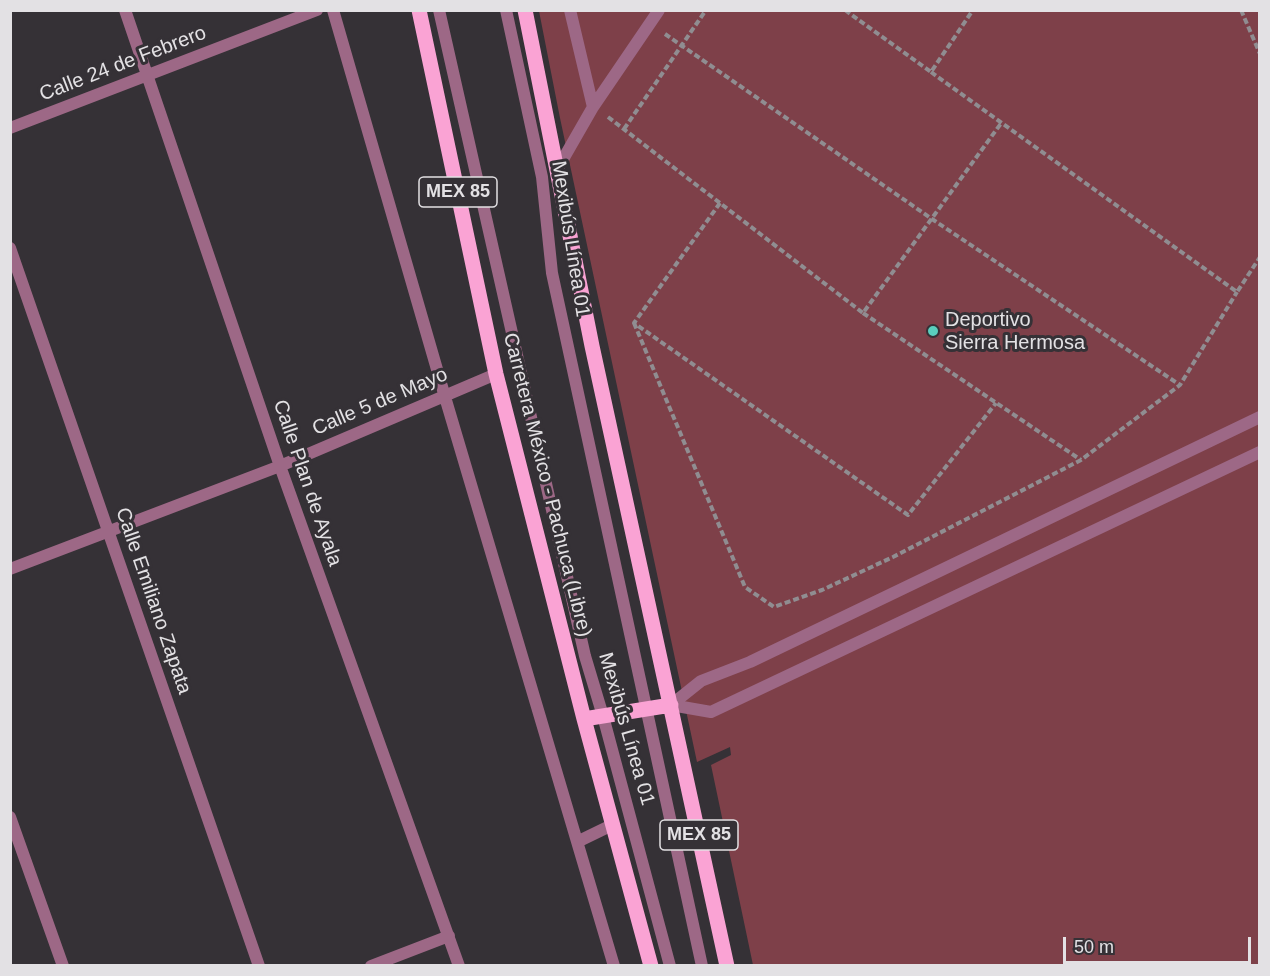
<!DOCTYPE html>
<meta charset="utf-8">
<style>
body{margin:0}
#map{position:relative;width:1270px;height:976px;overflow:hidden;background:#353136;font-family:Helvetica,sans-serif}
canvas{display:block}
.frame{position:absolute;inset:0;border:12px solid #e3e1e4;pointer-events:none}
.scale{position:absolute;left:1063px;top:937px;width:188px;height:27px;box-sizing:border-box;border:3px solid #e3e1e4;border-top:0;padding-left:8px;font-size:18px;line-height:21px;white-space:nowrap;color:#e3e1e4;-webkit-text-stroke:4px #353136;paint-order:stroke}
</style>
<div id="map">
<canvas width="1270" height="976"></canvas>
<div class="frame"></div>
<div class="scale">50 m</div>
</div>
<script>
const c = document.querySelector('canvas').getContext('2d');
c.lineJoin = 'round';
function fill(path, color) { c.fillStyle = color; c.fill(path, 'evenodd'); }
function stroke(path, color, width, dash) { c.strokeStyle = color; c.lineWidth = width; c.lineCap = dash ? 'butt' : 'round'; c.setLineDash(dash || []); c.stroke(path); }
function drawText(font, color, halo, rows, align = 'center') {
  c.font = font + ' Helvetica,sans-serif'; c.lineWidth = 6; c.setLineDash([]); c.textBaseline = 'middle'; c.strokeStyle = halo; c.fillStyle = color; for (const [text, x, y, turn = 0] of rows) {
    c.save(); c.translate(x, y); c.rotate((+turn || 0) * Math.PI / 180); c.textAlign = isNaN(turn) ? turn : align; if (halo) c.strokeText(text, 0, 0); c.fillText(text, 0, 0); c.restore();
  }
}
fill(new Path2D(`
 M539 11H1259V965H753L711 765 731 755 730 747 697 762 560 118Z`), '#7e4049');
stroke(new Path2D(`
 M845 10 931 72 973 10
 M1241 10 1260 54
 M665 34 932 219 1180 385
 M931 72 1237 292 1260 257
 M608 117 863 313 1002 122
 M624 129 706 10
 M720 203 634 323 908 515 996 403
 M863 313 1081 460
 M634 323 745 587 774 607 822 590 893 557 1081 460 1180 385 1237 292`), '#908d91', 4, [6, 3]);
stroke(new Path2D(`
 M439 10 585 656 603 716 670 966
 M506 10 542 177 552 273 702 966
 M570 10 593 107
 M558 168 593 107 659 10
 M671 705 701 681 750 662 1260 417
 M671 705 711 712 1260 452`), '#9d6886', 12);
stroke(new Path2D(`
 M125 10 280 466 459 966
 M333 10 445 397 614 966
 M10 128 317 10
 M10 248 259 966
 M10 569 280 466 496 374
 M10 817 63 966
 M577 842 612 825
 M371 966 449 936`), '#9d6886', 12);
stroke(new Path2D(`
 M419 10 496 374 584 719 651 966
 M525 10 592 346 727 966
 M584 719 671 705`), '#faa3d4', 15);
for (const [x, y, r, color] of [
 [933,331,6,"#5acebd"]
]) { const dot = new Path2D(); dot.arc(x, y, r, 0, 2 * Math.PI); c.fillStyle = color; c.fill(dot); stroke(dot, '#353136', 2); }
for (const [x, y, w] of [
 [458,192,78],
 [699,835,78]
]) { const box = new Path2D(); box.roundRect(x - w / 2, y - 15, w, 30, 4.5); c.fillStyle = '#353136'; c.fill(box); stroke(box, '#e3e1e4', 1.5); }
drawText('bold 18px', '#e3e1e4', null, [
 ["MEX 85",458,192],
 ["MEX 85",699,835]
]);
drawText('20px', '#e3e1e4', '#353136', [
 ["Calle 24 de Febrero",123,64,-21],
 ["Mexibús Línea 01",570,239,81],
 ["Calle 5 de Mayo",380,402,-23],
 ["Calle Plan de Ayala",307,483,71],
 ["Carretera México - Pachuca (Libre)",547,485,76],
 ["Calle Emiliano Zapata",153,601,71],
 ["Mexibús Línea 01",626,729,74]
]);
drawText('20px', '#e3e1e4', '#353136', [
 ["Deportivo",945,320],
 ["Sierra Hermosa",945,343]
], 'left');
</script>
